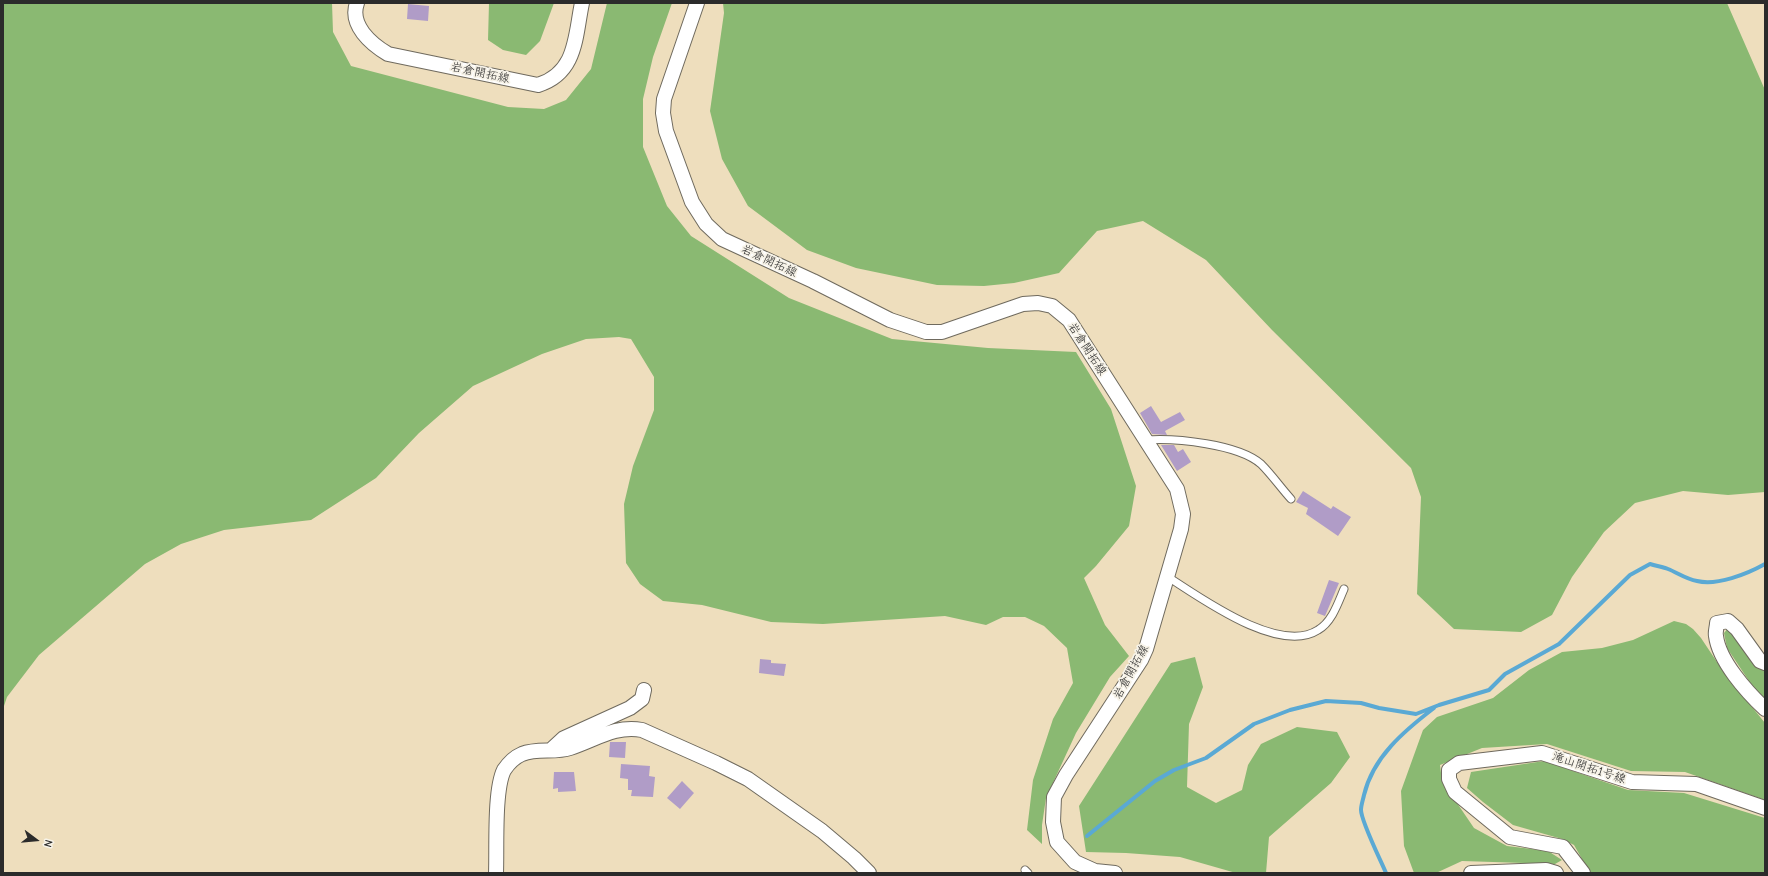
<!DOCTYPE html>
<meta charset="utf-8">
<style>
body{margin:0}
#map{position:relative;width:1768px;height:876px;overflow:hidden;background:#eedebd;font-family:"Comic Neue",sans-serif}
canvas{display:block}
.frame{position:absolute;inset:0;border:4px solid #2b2b2b;pointer-events:none}
.north{position:absolute;left:16px;top:820px;width:40px;height:40px;-webkit-text-stroke:3px #f7f3e8;paint-order:stroke;rotate:106deg;font-size:11px;font-weight:700;line-height:16px;text-align:center;color:#2b2b2b}
.north::after{content:'';display:block;margin:auto;width:14px;height:18px;background:#2b2b2b;clip-path:polygon(50% 0,100% 100%,50% 72%,0 100%)}
</style>
<div id="map">
<canvas width="1768" height="876"></canvas>
<div class="frame"></div>
<div class="north">N</div>
</div>
<script>
const c = document.querySelector('canvas').getContext('2d');
c.lineJoin = 'round';
function fill(path, color) { c.fillStyle = color; c.fill(path, 'evenodd'); }
function stroke(path, color, width, dash) { c.strokeStyle = color; c.lineWidth = width; c.lineCap = dash ? 'butt' : 'round'; c.setLineDash(dash || []); c.stroke(path); }
function drawText(font, color, halo, rows, align = 'center') {
  c.font = font + ' "Comic Neue","Klee One",sans-serif'; c.lineWidth = 3.5; c.setLineDash([]); c.textBaseline = 'middle'; c.strokeStyle = halo; c.fillStyle = color; for (const [text, x, y, turn = 0] of rows) {
    c.save(); c.translate(x, y); c.rotate((+turn || 0) * Math.PI / 180); c.textAlign = isNaN(turn) ? turn : align; if (halo) c.strokeText(text, 0, 0); c.fillText(text, 0, 0); c.restore();
  }
}
fill(new Path2D(`
 M3 3H332L333 32 351 66 508 107 544 109 566 100 591 69 607 3H672L653 57 643 99V147L667 206 691 236 789 298 892 339 988 348 1076 352 1111 409 1136 486 1129 526 1096 566 1084 578 1105 625 1129 656 1110 677 1076 733 1046 798 1042 825V844L1027 830 1033 780 1053 719 1073 683 1067 648 1044 626 1025 617H1003L986 625 945 616 823 624 771 622 702 605 663 601 640 584 626 563 624 504 633 466 654 410V377L631 339 619 337 586 339 542 354 473 386 419 433 376 478 311 520 224 530 181 544 145 564 39 655 7 697 3 709Z
 M489 3H554L540 41 526 55 503 50 488 40Z
 M723 3H1727L1765 90V492L1728 495 1683 491 1635 503 1604 532 1572 577 1552 615 1521 632 1454 629 1417 594 1421 497 1411 468 1272 330 1206 260 1143 221 1097 231 1059 273 1014 283 984 286 937 285 856 268 807 250 748 206 722 159 710 111 724 13Z
 M1674 621 1686 624 1693 629 1701 638 1723 671 1765 723V800L1685 772 1631 771 1547 744 1482 748 1440 765 1442 781 1474 828 1507 846 1548 851 1562 860 1555 864 1462 861 1436 873H1414L1404 846 1401 791 1423 730 1437 717 1493 698 1529 670 1562 652 1602 648 1633 640Z
 M1729 627 1765 669V702L1761 699 1727 648 1724 633Z
 M1195 657 1203 687 1189 724 1187 787 1216 803 1242 790 1248 765 1261 744 1297 727 1337 732 1350 757 1331 783 1269 837 1266 873H1236L1180 857 1126 853 1086 852 1079 806 1171 663Z
 M1544 761 1628 790 1684 793 1765 818V873H1590L1574 845 1562 839 1513 825 1483 802 1467 788 1471 772Z`), '#8ab972');
stroke(new Path2D(`
 M1087 836 1155 781 1174 770 1206 758 1254 724 1290 710 1326 701 1361 703 1379 708 1416 714 1439 705 1489 690 1505 674 1559 644 1630 575 1650 564C1656 566 1663 567 1668 569 1678 573 1686 579 1697 581 1717 586 1747 574 1765 564
 M1386 873C1381 861 1361 821 1361 810 1361 805 1363 800 1364 795 1373 757 1404 731 1434 708`), '#5aa9d4', 4);
fill(new Path2D(`
 M408 4 429 6 428 21 407 19Z
 M1151 406 1161 422 1180 412 1185 420 1165 431 1167 435 1152 434 1140 413Z
 M1161 445H1174L1178 452 1183 449 1191 462 1177 471Z
 M1303 491 1331 509 1333 506 1351 517 1338 536 1306 514 1308 508 1296 502Z
 M1329 580 1339 583 1325 616 1317 613Z
 M760 659 771 660V663L786 664 784 676 759 673Z
 M610 742H626L625 758 609 757Z
 M621 764 650 766 649 776 655 777 653 797 631 796 632 790H628V779L620 778Z
 M554 772H574L576 791 558 792V788L553 789Z
 M682 781 694 793 680 809 667 798Z`), '#b09cc7');
const service = new Path2D(`
 M1146 440C1176 438 1238 444 1261 464 1272 475 1281 488 1291 499
 M1168 577C1201 598 1279 655 1318 630 1332 622 1338 603 1344 589
 M1025 870 1028 873`);
const minor = new Path2D(`
 M357 3C349 25 371 44 388 54L538 85C577 73 575 36 582 3
 M697 3 664 99 663 113 666 131 692 202 706 224 722 239 813 281 890 320 926 332H942L1023 304 1038 303 1052 306 1069 320 1177 489 1183 514 1181 529 1146 649 1141 660 1066 775 1054 797 1053 822 1057 842 1075 862 1095 871 1115 873
 M1765 663 1760 661 1737 629 1728 621 1717 623C1717 627 1715 632 1716 636 1719 661 1747 692 1765 709
 M551 750 564 738 630 708 642 699 644 690
 M496 873C497 848 494 790 504 770 508 764 515 757 522 754 537 748 555 753 570 748 595 740 615 725 642 730L716 763 748 779 822 831 854 858 869 873
 M1471 873 1546 870 1556 873
 M1583 873 1563 847 1510 837 1455 792 1449 779V770L1459 763 1542 753 1632 782 1696 784 1765 808`);
stroke(service, '#6f6a5e', 9);
stroke(minor, '#6f6a5e', 16);
stroke(service, '#fff', 7);
stroke(minor, '#fff', 14);
drawText('12px', '#2b2b2b', '#f7f3e8', [
 ["岩倉開拓線",480,73,12],
 ["岩倉開拓線",769,261,25],
 ["岩倉開拓線",1087,349,57],
 ["岩倉開拓線",1131,672,-61],
 ["滝山開拓1号線",1589,768,18]
]);
</script>
